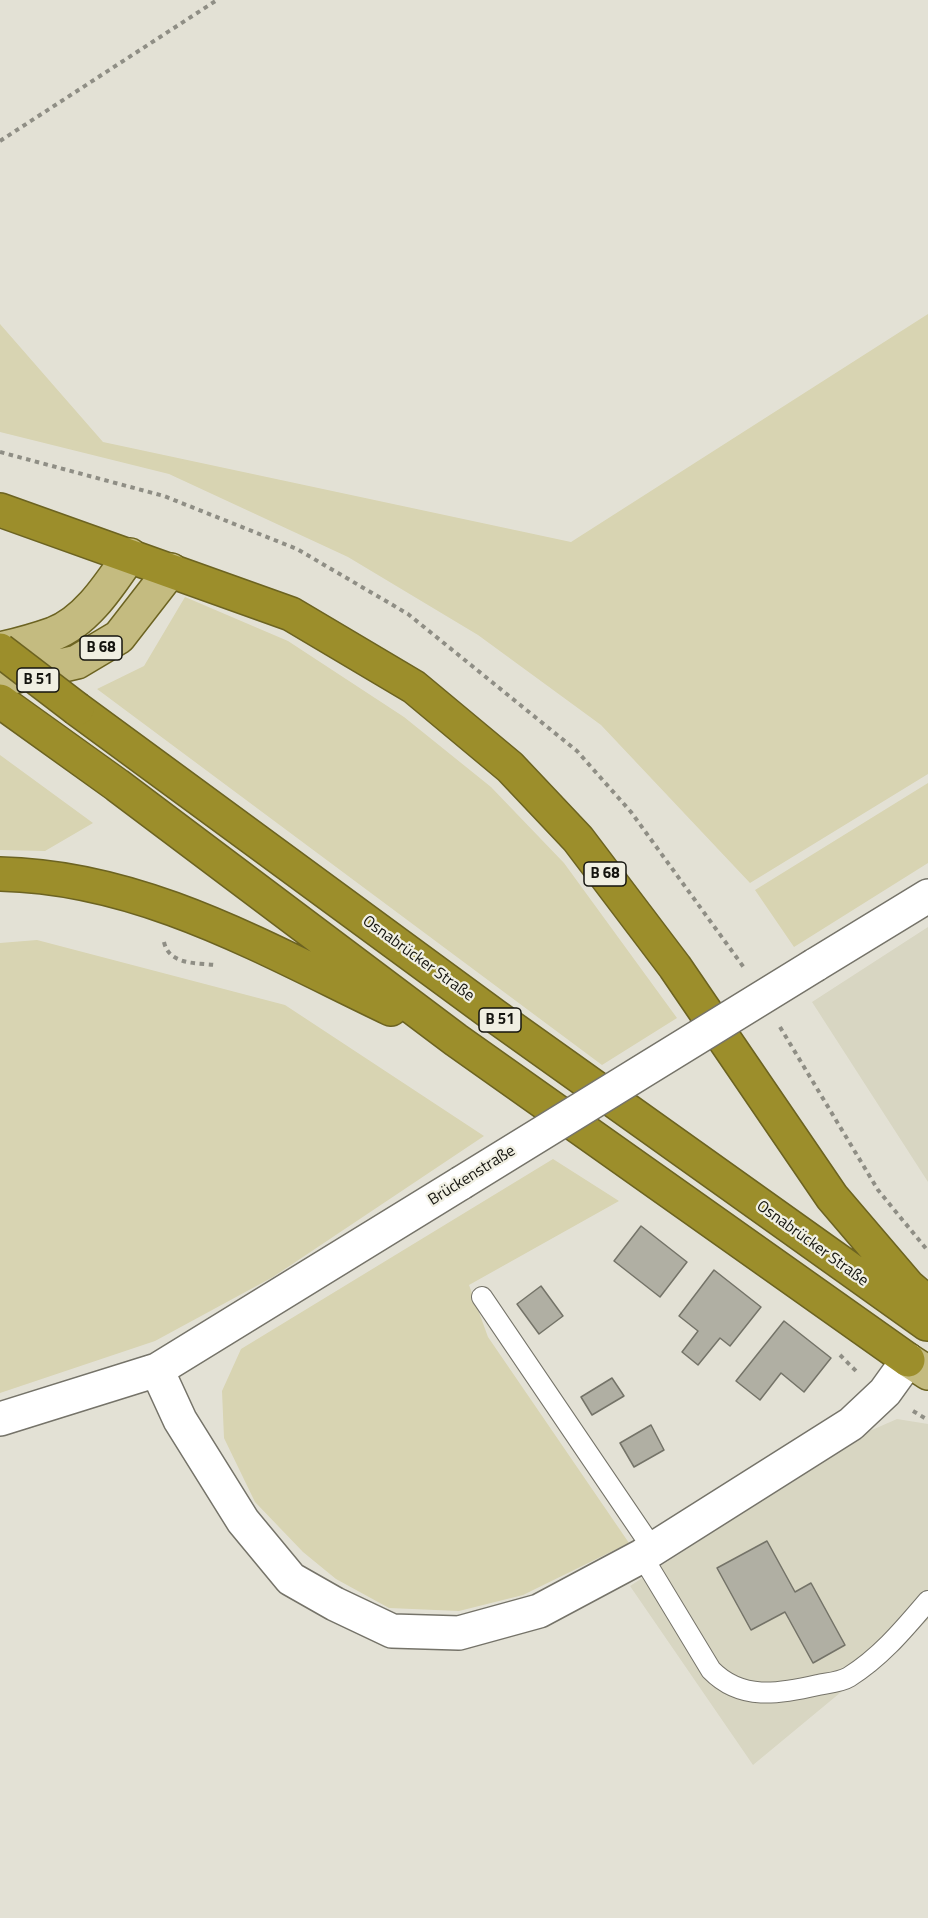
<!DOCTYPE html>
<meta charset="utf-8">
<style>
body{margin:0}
canvas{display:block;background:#e3e1d5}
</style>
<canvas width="928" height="1918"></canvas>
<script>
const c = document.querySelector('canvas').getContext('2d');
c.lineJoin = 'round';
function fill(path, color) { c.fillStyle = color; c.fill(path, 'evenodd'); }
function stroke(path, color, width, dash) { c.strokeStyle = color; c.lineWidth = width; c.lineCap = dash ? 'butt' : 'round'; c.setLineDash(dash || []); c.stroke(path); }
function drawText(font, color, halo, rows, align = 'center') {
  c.font = font + ' "Titillium Web",sans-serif'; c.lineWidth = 4.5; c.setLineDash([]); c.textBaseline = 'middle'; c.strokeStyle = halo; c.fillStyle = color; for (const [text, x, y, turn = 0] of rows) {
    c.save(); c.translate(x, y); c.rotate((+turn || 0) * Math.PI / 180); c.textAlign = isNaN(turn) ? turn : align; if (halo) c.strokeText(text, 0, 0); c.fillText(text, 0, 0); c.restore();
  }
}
fill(new Path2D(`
 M928 927V1182L812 1002Z
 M897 1419 928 1424V1620L753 1765 630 1586 865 1433Z`), '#d8d6c2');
fill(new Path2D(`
 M928 314V774L750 883 601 725 478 635 348 557 169 474 0 432V324L103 442 571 542Z
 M185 597 288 641 404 717 491 787 564 863 677 1018 602 1065 97 689 144 666Z
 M0 755 93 823 45 851 0 850Z
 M928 783V863L794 947 755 890Z
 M37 940 285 1005 484 1136 273 1277 155 1341 0 1393V943Z
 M553 1159 619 1201 469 1285 488 1337 629 1543 523 1595 459 1611 389 1608 336 1579 303 1552 255 1502 224 1438 222 1391 241 1349Z`), '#d8d4b2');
const building = new Path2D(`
 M641 1226 687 1262 660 1297 614 1261Z
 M714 1270 761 1307 730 1346 720 1338 698 1365 682 1352 698 1331 679 1316Z
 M541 1286 563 1316 539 1334 517 1304Z
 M784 1321 831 1358 804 1392 781 1373 760 1400 736 1381Z
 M612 1378 624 1396 592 1415 581 1397Z
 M651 1425 664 1450 634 1467 620 1443Z
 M767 1541 795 1592 811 1583 845 1645 813 1663 785 1612 751 1630 717 1568Z`);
fill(building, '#b0afa3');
stroke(building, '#747368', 1.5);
const lane = new Path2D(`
 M482 1297 653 1549
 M642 1556 711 1670C741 1701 779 1694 818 1685 828 1683 841 1682 849 1677 881 1657 904 1629 928 1601`);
const street = new Path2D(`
 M815 965 928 896
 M157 1370 180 1420 243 1521 291 1579 335 1604 392 1631 459 1633 539 1611 642 1556 851 1424 885 1392 908 1360
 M0 1419 157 1370 461 1183`);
const primary = new Path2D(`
 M0 649C18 645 36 640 53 634 87 621 110 584 130 555
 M0 680 77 662 119 637 171 570
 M908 1360 928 1373`);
const highway = new Path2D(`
 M0 510 291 614 414 687 510 767 578 839 675 967 832 1197 908 1286 928 1303
 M0 701 117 785 456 1040 908 1360
 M77 709 495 1016 927 1324
 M0 874C143 877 265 949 391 1009`);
stroke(lane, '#757369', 22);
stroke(street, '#757369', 36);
stroke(primary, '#6c6321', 36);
stroke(highway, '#6c6321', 36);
stroke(new Path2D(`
 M0 141 217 0
 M0 452 164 496 297 549 408 614 577 751 631 812 745 969
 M164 942C169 965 197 963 215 965
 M780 1027 878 1190 928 1251
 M840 1355 858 1373
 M913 1411 928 1420`), '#8f8e85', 4, [4.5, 4.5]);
stroke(lane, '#fff', 20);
stroke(street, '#fff', 33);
stroke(primary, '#c4bb80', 33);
stroke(highway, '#9c8e2b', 33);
const streetBridge = new Path2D(`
 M461 1183 815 965`);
const highwayBridge = new Path2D(`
 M0 650 77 709`);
stroke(streetBridge, '#757369', 36, []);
stroke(highwayBridge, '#6c6321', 36, []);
stroke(streetBridge, '#fff', 33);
stroke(highwayBridge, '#9c8e2b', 33);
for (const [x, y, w] of [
 [101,648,42],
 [38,680,42],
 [605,874,42],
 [500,1020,42]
]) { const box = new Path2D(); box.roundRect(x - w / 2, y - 12, w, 24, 4.5); c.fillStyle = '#f0efe2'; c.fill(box); stroke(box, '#14140f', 1.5); }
drawText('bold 15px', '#14140f', null, [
 ["B 68",101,648],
 ["B 51",38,680],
 ["B 68",605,874],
 ["B 51",500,1020]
]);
drawText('16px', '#14140f', '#f0efe2', [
 ["Osnabrücker Straße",418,959,36],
 ["Brückenstraße",472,1176,-32],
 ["Osnabrücker Straße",812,1244,36]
]);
</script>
